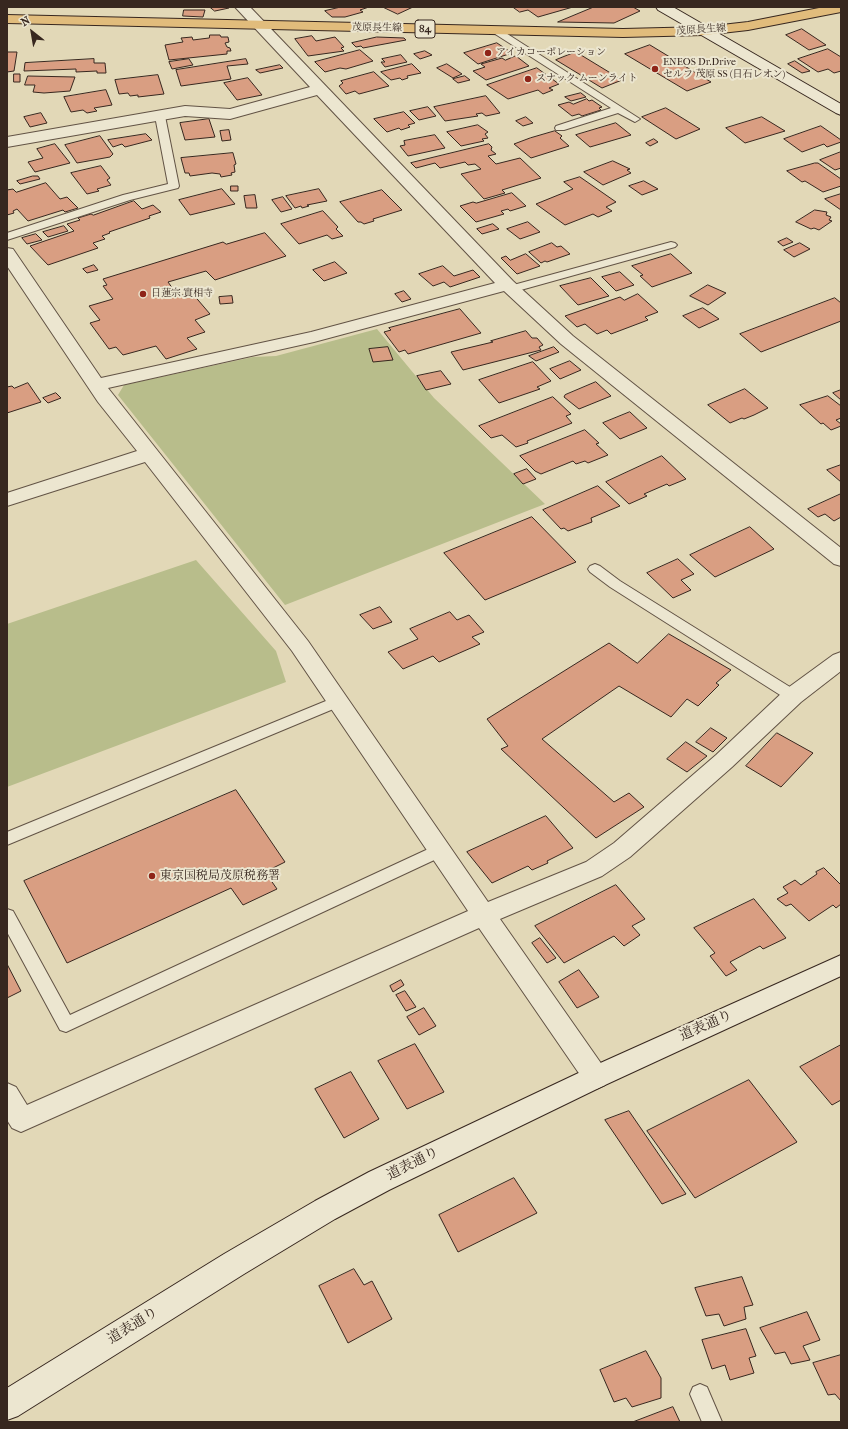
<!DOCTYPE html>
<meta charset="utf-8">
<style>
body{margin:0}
#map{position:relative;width:848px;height:1429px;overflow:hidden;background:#e2d8b7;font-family:"IM FELL French Canon",serif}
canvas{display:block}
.frame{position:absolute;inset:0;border:8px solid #37271f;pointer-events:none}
.north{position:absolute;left:12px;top:12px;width:40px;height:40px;-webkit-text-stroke:3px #ece6d0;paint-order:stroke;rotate:329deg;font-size:11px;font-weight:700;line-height:16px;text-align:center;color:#37271f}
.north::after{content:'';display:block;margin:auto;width:14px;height:18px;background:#37271f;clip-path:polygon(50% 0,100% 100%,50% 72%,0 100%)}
</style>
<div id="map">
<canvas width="848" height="1429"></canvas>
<div class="frame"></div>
<div class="north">N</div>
</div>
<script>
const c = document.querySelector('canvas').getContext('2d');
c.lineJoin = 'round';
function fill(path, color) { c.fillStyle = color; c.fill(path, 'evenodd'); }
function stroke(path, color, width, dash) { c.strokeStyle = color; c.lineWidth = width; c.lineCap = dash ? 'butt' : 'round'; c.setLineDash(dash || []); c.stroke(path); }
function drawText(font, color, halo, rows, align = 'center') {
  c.font = font + ' "IM FELL French Canon","Noto Serif JP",serif'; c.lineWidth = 4; c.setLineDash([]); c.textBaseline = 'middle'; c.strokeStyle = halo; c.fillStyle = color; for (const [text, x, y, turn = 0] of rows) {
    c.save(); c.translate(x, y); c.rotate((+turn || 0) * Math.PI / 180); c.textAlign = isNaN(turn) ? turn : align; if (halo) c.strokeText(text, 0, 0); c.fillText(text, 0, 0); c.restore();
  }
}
fill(new Path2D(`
 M377 329 434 398 545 504 285 605 118 395 124 385 253 357 276 356Z
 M196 560 276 651 286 682 7 787V624Z`), '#b8bd8b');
const building = new Path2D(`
 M210 7H228L229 8 215 11Z
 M341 7H369L360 10 363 12 345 17H332L325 11Z
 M383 7H413L398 14Z
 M513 7H573L538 17 528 10 520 12Z
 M594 7H633L640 11 614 23 558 22Z
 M184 10H205L203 17 183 16Z
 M802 29 826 45 809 50 786 35Z
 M210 35H220L221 37H228L229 42 225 43 227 47 230 48 231 51H227V54L169 60 165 45 183 42 181 38 192 37 193 40 209 38Z
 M312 36 316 41 335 37 344 47 341 48 344 51 308 56 295 39Z
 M377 37 404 38 406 40 363 48 361 46 356 47 352 43Z
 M497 43 512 53 478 64 464 53Z
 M650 45 711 82 687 91 625 54Z
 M828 49 841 57V71L834 73 828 69 818 72 798 59Z
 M360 50 373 61 346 69 340 68 325 72 315 62Z
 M425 51 432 55 420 59 414 54Z
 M7 52H17L14 71 7 72Z
 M576 52 622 80 602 88 556 60Z
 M401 55 407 62 385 67 381 62H385L382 59Z
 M516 56 529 66 486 80 473 71 485 67 481 64 502 58 505 60Z
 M94 59V63H105L106 73H97V71L76 72V69L24 71 25 63Z
 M189 59 193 65 172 69 169 62Z
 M246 59 248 64 227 66 231 79 181 86 176 70Z
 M795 61 810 71 802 73 788 64Z
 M412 64 421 73 407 76 408 78 402 80 400 78 391 80 381 72Z
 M447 64 462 74 453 78 437 68Z
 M280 65 283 68 260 73 256 70Z
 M537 68 559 84 549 88 553 90 543 94 538 90 508 99 487 85Z
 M374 72 389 86 359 94 355 91 346 94 339 86 343 83 341 81Z
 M14 74H20V82H14Z
 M158 75 164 94 138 97V95L130 96 128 93 119 94 115 80Z
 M28 76 75 77 70 91 44 93 33 92 35 85H25Z
 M465 76 470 80 458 83 453 79Z
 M248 78 262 95 237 100 224 83Z
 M106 90 112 105 94 108 97 111 87 113 83 110 71 112 64 97Z
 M581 93 586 97 571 101 565 97Z
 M486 96 500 113 486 116 482 113 476 114 478 116 445 121 434 107Z
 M587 99 589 101 592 100 602 107 599 108 601 110 582 116 579 114 572 116 558 105 569 102 573 104Z
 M428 107 436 116 419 120 410 111Z
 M666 108 700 129 676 139 642 117Z
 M404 112 415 123 408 125 410 127 401 130 399 128 387 132 374 119Z
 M41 113 47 123 30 127 24 117Z
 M526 117 533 123 523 126 516 121Z
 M762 117 785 131 745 143 726 128Z
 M209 119 215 137 185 140 180 123Z
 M616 123 631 135 590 147 576 135Z
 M478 125 488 132 485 134 488 138 482 139 484 141 461 146 447 132Z
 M821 126 841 140V142L827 147 824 144 802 152 784 139Z
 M229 130 231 140 222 141 220 131Z
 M555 131 562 136 560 138 569 146 531 158 514 144 530 138Z
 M146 134 152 140 125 147 122 144 113 147 108 140Z
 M435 135 445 148 408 156 400 146 405 145 404 141Z
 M100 136 113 154 110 157 77 163 65 145Z
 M654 139 658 142 650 146 646 143Z
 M55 144 70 163 35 172 28 162 43 158 37 149Z
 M489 144 492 147 491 150 496 154 488 156 496 164 520 158 541 178 502 190 505 193 484 199 461 174 481 169 475 164 468 165 465 162 440 168 435 163 416 168 411 163Z
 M841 152V168L835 170 820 160Z
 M233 153 236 164 234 165 235 172 231 173 232 175 221 177 220 174 212 173 190 176 189 173H185L181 158Z
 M613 161 630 169 627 170 631 173 603 185 584 172Z
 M815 163H818L841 179V186L823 192 805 181 802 182 787 171Z
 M101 166 110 178 107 180 111 185 97 189 99 191 87 194 71 173Z
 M33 176H38L40 179 20 184 17 181Z
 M580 177 616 202 606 207 612 211 598 217 593 214 565 225 536 204 573 189 564 182Z
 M644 181 658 189 642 195 629 186Z
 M46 183 60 199 67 197 78 208 65 212 63 210 28 221 17 209 13 211 14 213 7 215V190L13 189 16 192Z
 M231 186H238V191H231Z
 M222 189 235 204 190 215 179 200Z
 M319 189 327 201 307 205 309 206 302 208 301 206 295 208 286 196Z
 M382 190 402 210 373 219 374 221 364 224 361 222H358L340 202Z
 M512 193 526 206 510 211 508 209 501 211 504 214 476 222 460 206 473 202 476 203Z
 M841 194V210L825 199Z
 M255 195 257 208H246L244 196Z
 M283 197 292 209 281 212 272 200Z
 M134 201 142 209 153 205 161 212 149 216 150 218 109 232 110 233 102 236 105 239 93 243 98 248 48 265 30 246 74 231 67 224 80 220 78 218 91 214 93 215Z
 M815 210 827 212 826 215 831 217 829 220 832 221 819 230 814 228 811 229 796 222Z
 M323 211 338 227 336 229 343 236 332 239 327 235 299 244 281 224Z
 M528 222 540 232 520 239 507 229Z
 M493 224 499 229 482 234 477 229Z
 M64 226 68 231 48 237 43 232Z
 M265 233 286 256 215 280 206 271 168 282 178 296 192 293 210 314 195 320 205 332 187 338 197 349 166 359 156 346 123 355 116 347 109 349 90 323 100 320 89 306 113 299 103 286 107 285 103 279 223 242 226 244Z
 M36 234 42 240 27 244 22 238Z
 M787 238 793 242 783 246 778 242Z
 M552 243 557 247 561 246 570 254 547 262 545 261 541 263 529 252Z
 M800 243 810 249 794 257 784 250Z
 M526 254 540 266 517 274 501 258 506 256 510 260Z
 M671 254 692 273 652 287 640 276 643 275 632 266Z
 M335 262 347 273 324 281 313 270Z
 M94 265 98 270 87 273 83 269Z
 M443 266 454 276 473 270 480 277 450 287 444 282 433 286 419 274Z
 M620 272 634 285 616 291 602 277Z
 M591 278 609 296 578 305 560 286Z
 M708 285 726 293 708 305 690 296Z
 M404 291 411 299 402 302 395 294Z
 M638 294 658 312 645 317 648 320 611 334 607 330 597 334 585 324 577 327 565 316 620 297 624 300Z
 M232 296 233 303 220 304 219 297Z
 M835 298 841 303V321L761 352 740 334Z
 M703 308 719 319 699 328 683 316Z
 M460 309 481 333 408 354 405 350 399 352 384 332 391 330 389 328Z
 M526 331 532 338H537L543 345 539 347 541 350 463 370 451 352 493 342 491 341Z
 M388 347 393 360 373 362 369 349Z
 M554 347 559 352 536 361 529 356Z
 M570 361 581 370 560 379 550 369Z
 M533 362 551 381 537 387 540 389 499 403 479 380Z
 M441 371 451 384 426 390 417 376Z
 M596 382 611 396 579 409 564 397 565 395Z
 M28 383 41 402 7 413V387L12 386 14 388Z
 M745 389 768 408 754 415 744 419 742 418 730 423 708 405Z
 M841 390V400L833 393Z
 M56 393 61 398 48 403 43 398Z
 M828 396 841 406V418L836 420 841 424V426L831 430 823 423 821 424 800 405Z
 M553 397 571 414 566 416 572 423 527 441 528 443 516 447 502 435 491 438 479 426Z
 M630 412 647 428 620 439 603 423Z
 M585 430 599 443 596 444 608 455 588 463 585 461 576 464 573 461 541 474 535 471 520 456Z
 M662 456 686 479 669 486 667 484 644 494 647 496 629 504 606 482Z
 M841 465V482L827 470Z
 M527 469 536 479 523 484 514 474Z
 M598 486 620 506 591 518 592 522 568 531 564 528 561 529 543 510Z
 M841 494V517L834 521 825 514 818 517 808 509Z
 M532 517 576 562 485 600 444 553Z
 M750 527 774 549 715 577 690 555Z
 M678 559 694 574 681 580 691 590 673 598 647 573Z
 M380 607 392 622 373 629 360 615Z
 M450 612 457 620 469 615 484 632 472 637 480 644 439 662 433 656 403 669 388 652 418 639 410 629Z
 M669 634 731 670 716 683 719 685 698 706 687 699 671 717 619 686 542 739 614 802 629 793 644 807 596 838 501 749 508 746 487 719 609 643 637 663Z
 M711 728 727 738 713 752 696 742Z
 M777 733 813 753 781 787 746 766Z
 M686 742 707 756 687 772 667 759Z
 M236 790 285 862 265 872 277 889 243 905 231 888 67 963 24 881Z
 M546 816 573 848 547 861 548 863 532 870 528 866 492 883 467 852Z
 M824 868 841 885V904L836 908 833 905 809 921 791 904 786 906 777 899 788 893 783 887 795 880 801 885 817 874 816 872Z
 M616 885 645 919 632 926 640 935 624 946 614 936 564 963 535 926Z
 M754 899 786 938 763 949 760 946 730 962 737 970 726 976 710 956 715 953 694 928Z
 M540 938 556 958 547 963 532 943Z
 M7 964 21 991 7 998Z
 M579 970 599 997 577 1008 559 982Z
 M401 980 404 985 393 992 390 986Z
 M405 991 416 1007 406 1011 396 995Z
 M424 1008 436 1026 419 1035 407 1017Z
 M415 1044 444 1092 407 1109 378 1061Z
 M841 1045V1100L832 1105 800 1067Z
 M351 1072 379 1119 344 1138 315 1089Z
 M749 1080 797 1142 695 1198 647 1131Z
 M629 1111 686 1194 662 1204 605 1120Z
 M514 1178 537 1213 458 1252 439 1215Z
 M354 1269 364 1285 372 1281 392 1319 348 1343 319 1286Z
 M742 1277 753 1305 744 1307 746 1319 724 1326 719 1314 706 1316 695 1288Z
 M807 1312 820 1340 803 1346 810 1360 791 1364 785 1352 775 1354 760 1328Z
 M746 1329 756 1356 749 1358 754 1373 730 1380 725 1365 712 1369 702 1340Z
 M646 1351 661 1378V1398L632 1407 626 1398 614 1402 600 1370Z
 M841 1355V1401L835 1394 828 1395 813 1363Z
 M673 1407 680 1422H633Z`);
fill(building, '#d99e82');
stroke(building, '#37271f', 1);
const lane = new Path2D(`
 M495 27 498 28 640 119 635 122 618 113 564 130H556L555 128 556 126 611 108 492 32 490 30 492 28Z
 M160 113 165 116 179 186 178 188 130 200 7 240V233L123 195 168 184 155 116Z
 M671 242 675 243 677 245 675 247 510 293 506 291 504 289 506 287Z
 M595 564 600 566 620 581 798 692 800 696 798 700 793 701 788 700 610 587 590 572 588 569 590 566Z
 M338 696 343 697 345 701 343 705 7 845V832Z
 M439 844 445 845 447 850 445 855 66 1032 60 1030 7 932V909L13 911 70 1015Z
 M700 1384 707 1387 722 1422H702L690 1394 693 1387Z`);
const street = new Path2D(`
 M235 7H250L513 281 573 336 841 548V566L834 564 561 344 504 291 314 342 108 388 308 641 488 902 586 862 614 843 716 755 785 690 833 655 841 652V671L801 702 732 767 630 857 602 876 500 919 605 1069 609 1077 605 1085 596 1089 587 1085 479 928 21 1132 12 1128 7 1120V1083L16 1087 27 1105 468 911 292 651 145 462 7 506V493L137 451 98 402 7 266V248L13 249 101 378 311 332 495 283 317 95 230 119 185 116 7 147V137L185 106 230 109 310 87Z`);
const secondary = new Path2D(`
 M656 7H673L841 104V115L836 113 658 10Z
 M841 955V976L605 1085 389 1190 335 1219 244 1274 18 1416 7 1420V1388L224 1254 315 1201 369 1172 587 1069Z`);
const primary = new Path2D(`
 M824 7H841V12L748 30 704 35 623 37 7 23V15L623 29 704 27 748 22Z`);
stroke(lane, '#625345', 2);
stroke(street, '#625345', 2);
stroke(secondary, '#37271f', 2);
stroke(primary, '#37271f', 2);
fill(lane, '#ece6d0');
fill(street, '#ece6d0');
fill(secondary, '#ece6d0');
fill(primary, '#e1bc7c');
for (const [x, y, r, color] of [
 [488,53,4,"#8f2418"],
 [655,69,4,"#8f2418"],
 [528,79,4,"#8f2418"],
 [143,294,4,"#8f2418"],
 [152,876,4,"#8f2418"]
]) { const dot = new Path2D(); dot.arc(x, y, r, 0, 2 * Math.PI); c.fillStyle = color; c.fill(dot); stroke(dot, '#ece6d0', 1.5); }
drawText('10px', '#37271f', '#ece6d0', [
 ["茂原長生線",377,28,1],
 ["茂原長生線",701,30,-4]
]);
drawText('10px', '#37271f', '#ece6d0', [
 ["アイカコーポレーション",496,53],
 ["ENEOS Dr.Drive",663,63],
 ["セルフ 茂原 SS (日石レオン)",663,75],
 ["スナック ムーンライト",536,79],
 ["日蓮宗 實相寺",151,294]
], 'left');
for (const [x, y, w] of [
 [425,29,20]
]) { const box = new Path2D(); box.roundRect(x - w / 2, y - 9, w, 18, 3); c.fillStyle = '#ece6d0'; c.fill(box); stroke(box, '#37271f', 1); }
drawText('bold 11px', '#37271f', null, [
 ["84",425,29]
]);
drawText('12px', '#37271f', '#ece6d0', [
 ["東京国税局茂原税務署",160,876]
], 'left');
drawText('14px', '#37271f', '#ece6d0', [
 ["道表通り",706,1026,-24],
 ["道表通り",413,1164,-27],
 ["道表通り",133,1326,-32]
]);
</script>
